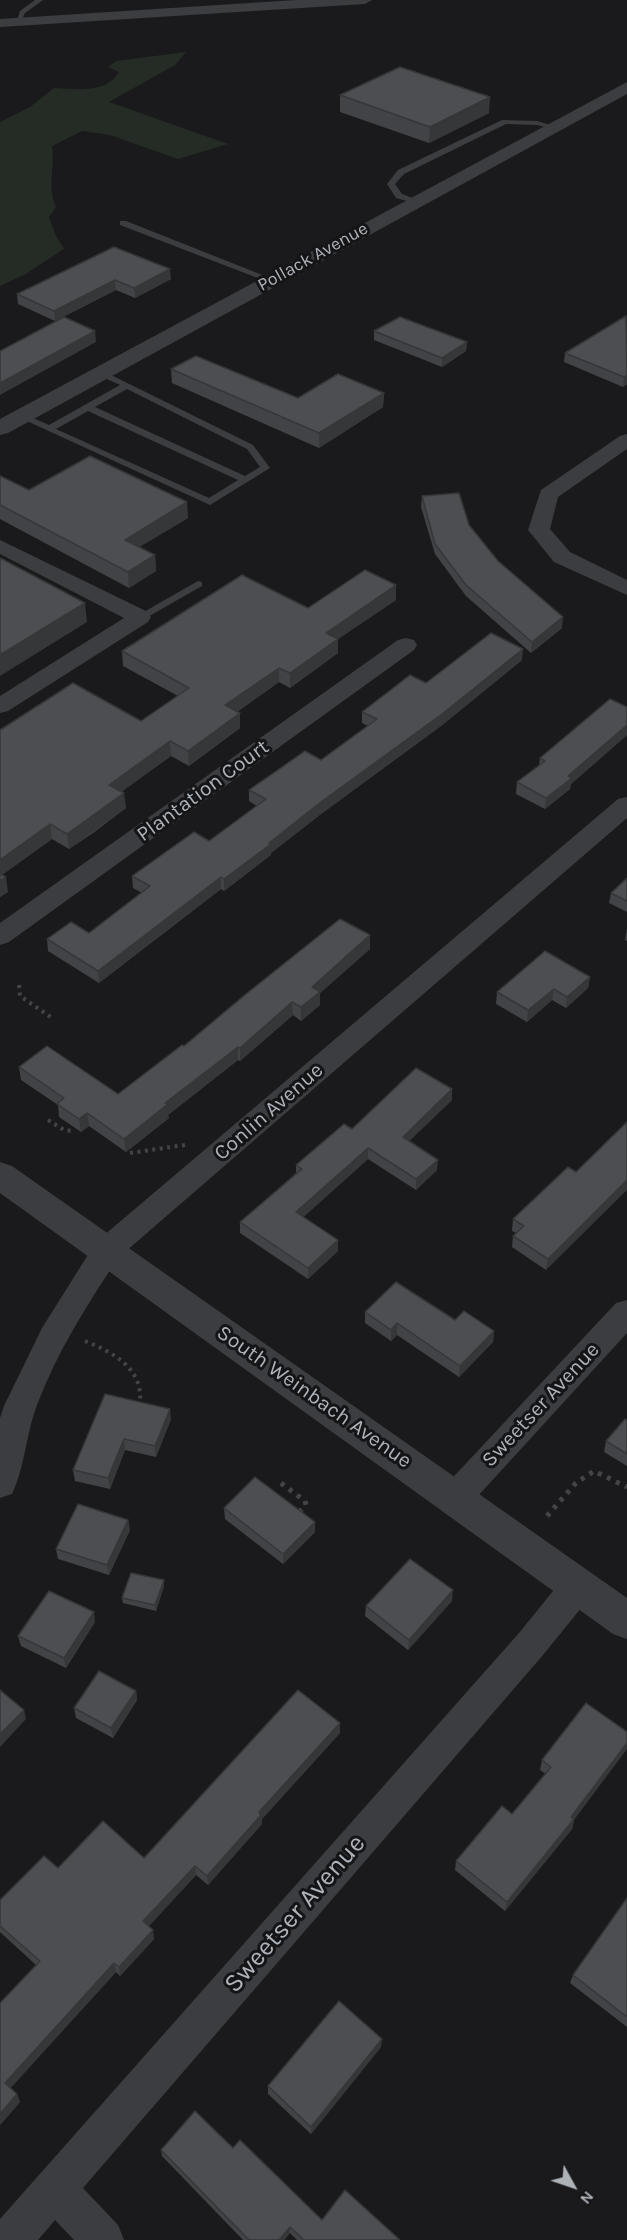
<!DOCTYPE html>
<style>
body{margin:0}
#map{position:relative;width:627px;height:2240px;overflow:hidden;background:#1a1a1c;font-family:Karla,sans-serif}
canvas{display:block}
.north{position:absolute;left:543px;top:2156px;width:60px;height:60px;-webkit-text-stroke:4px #151517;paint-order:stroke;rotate:130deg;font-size:16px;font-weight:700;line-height:24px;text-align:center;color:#aeb3ba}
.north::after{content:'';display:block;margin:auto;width:21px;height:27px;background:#aeb3ba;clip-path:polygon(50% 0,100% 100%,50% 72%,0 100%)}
</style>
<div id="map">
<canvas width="627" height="2240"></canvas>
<div class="north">N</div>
</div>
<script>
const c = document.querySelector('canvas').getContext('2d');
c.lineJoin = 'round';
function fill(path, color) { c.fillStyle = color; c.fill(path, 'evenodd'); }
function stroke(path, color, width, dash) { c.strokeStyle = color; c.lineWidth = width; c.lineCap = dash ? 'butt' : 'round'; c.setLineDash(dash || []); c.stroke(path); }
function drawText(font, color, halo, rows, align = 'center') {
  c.font = font + ' Karla,sans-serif'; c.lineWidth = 6; c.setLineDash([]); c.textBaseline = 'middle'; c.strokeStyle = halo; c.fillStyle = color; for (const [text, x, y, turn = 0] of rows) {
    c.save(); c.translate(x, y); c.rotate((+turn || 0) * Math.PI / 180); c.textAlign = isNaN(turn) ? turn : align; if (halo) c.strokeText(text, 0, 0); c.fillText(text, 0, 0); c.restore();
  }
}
fill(new Path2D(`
 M186 52 175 65 109 102 228 144 178 159 110 135 82 131 52 146C55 166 47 188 56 207L49 217 56 236 64 249 24 275 0 286V122L30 107 54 88C76 89 106 94 119 72L108 67 116 61Z`), '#252c25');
stroke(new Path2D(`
 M19 985 20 996 52 1018
 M48 1120 64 1130 73 1131
 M130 1153 185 1145
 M85 1341C114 1353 143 1368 140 1403`), '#424448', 4, [3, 4.5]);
stroke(new Path2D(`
 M281 1483 305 1501 306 1505 300 1511
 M547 1516 576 1483 594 1471 627 1487`), '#424448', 5, [4, 6]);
fill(new Path2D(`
 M35 0H43L25 13 20 23H16L20 11Z
 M502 120 537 121 557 127 553 129 537 125 506 124 404 174 395 184 402 194 418 200V204L396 198 387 184 398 170Z
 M120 221H126L275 280 268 282 120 225Z
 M101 370 253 445 270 468 210 505 16 416 24 414 49 425 120 385 98 375V371ZM127 389 247 449 260 467 245 476 95 407ZM88 411 238 480 209 498 56 429Z
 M198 581 202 582V586L144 619 140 620 135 617Z`), '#3c3d41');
fill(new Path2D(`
 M296 0H372L365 4 0 27V19Z
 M627 434V449L558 497 550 529 570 552 627 580V595L554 562 528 530 541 490 620 436Z
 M0 540 148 612 151 617 148 622 8 711 0 713V696L124 618 0 554Z
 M406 638 414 640 417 645 414 650 9 942 0 945V923L398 640Z
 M627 797V818L118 1258C87 1305 57 1352 37 1405 26 1434 25 1467 12 1494L0 1498V1418L4 1406 42 1328 96 1242 618 799Z
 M627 1300V1333L467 1508 455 1512 443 1508 438 1498 443 1488 616 1303Z
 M578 1571 590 1575 595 1586 590 1597 543 1655 83 2188 118 2225 124 2240H74L55 2220 38 2240H0V2219L519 1633 566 1575Z`), '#3c3d41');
fill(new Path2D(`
 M627 82V94L8 433 0 435V419Z
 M0 1162 12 1166 627 1598V1639L613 1634 0 1193Z`), '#3c3d41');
fill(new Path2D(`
 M340 95 489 113 429 143 340 112Z
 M114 247 171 279 135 298 116 290 55 321 18 304 17 294Z
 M626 316 627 384 623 387 564 362 565 353Z
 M374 331 467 342 466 351 442 367 374 340Z
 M171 369 298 398 384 393 383 407 319 448 172 383Z
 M0 476 29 490 188 518 139 547 155 555 156 571 129 588 0 519Z
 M422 496 469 525 498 561 562 628 531 653 466 596 435 554 421 507Z
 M396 600 338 639V653L290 688 279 682 237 712 240 713V728L189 766 171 756 121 792 126 808 93 833 69 849 52 839 2 875 8 892 0 897V730L141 721 178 696 123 666 122 651 308 608Z
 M522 660 441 726 321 814 271 853V855L224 891 221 889 99 983 48 951 47 939 89 933 142 893 133 888 132 876 209 841 257 806 249 801V790L321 760 368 726 362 723V712L426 683Z
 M627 707V735L571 784 570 789 545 809 516 794 517 782 539 765 540 758Z
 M627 878V912L609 903 611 893Z
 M627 928V941L625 940Z
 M370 935V949L320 993V1005L301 1021 293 1015 240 1061 238 1060 168 1115 169 1118 126 1152 89 1126 81 1132 59 1117 58 1105 21 1080 19 1067 118 1094 184 1046Z
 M590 977 588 988 566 1008 552 1000 527 1022 496 1004 497 992Z
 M452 1089V1100L409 1141 437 1170 416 1190 368 1159 303 1217 338 1251 308 1279 240 1233V1222L296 1173V1165L352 1129Z
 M568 1167 546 1270 512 1247 513 1236 516 1233 512 1231 513 1219Z
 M365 1312 455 1320 494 1331 493 1342 459 1377 397 1335 391 1341 365 1323Z
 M105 1394 171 1419 156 1457 125 1450 110 1489 75 1481 73 1470Z
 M627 1420V1466L604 1452 606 1441Z
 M224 1508 315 1522V1532L283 1564 225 1519Z
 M128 1520 130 1530 109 1575 58 1559 56 1549Z
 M164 1586 156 1611 123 1603 122 1598Z
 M452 1601 408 1650 365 1616 366 1606Z
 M95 1622 66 1668 21 1646 18 1636Z
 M136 1691 137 1700 113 1738 76 1718 74 1708Z
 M586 1703 574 1820 572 1829 505 1911 455 1870 456 1861 512 1814 546 1774 540 1770 542 1760Z
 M340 1733 262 1819V1824L208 1885 196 1875 149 1926 154 1939 120 1976 116 1972 10 2088 17 2094 20 2102 0 2125 36 1965 0 1932V1900L58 1868 144 1858Z
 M627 1898V2027L570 1983 573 1975Z
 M381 2047 311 2134 268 2094V2086Z
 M233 2148 322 2220 400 2240H297L290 2233 284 2240H243L162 2156 161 2150Z`), '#414346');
fill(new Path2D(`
 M490 97 489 113 429 143 430 127Z
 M170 269 171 279 135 298 134 288Z
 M115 280 116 290 55 321 54 311Z
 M95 331 96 342 0 395V383Z
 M467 342 466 351 442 367V358Z
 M627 375V384L623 387 624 377Z
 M384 393 383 407 319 448V433Z
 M187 502 188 518 126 555 125 540Z
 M155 555 156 571 129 588 128 572Z
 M396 585V600L338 639V653L290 688V673L326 633Z
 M85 603 87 622 0 676V655Z
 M563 617 562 628 531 653 532 642Z
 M523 649 522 660 441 726 321 814 271 853V855L224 891V879L321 802Z
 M279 668V682L225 720V705Z
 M240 713V728L189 766 188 751Z
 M627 725V735L571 784 570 789 545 809 546 798 568 776Z
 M170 741 171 756 111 799 109 785Z
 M124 793 126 808 69 849 67 834Z
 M50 824 52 839 0 876V860Z
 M6 877 8 892 0 897V881Z
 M221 877V889L99 983 98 971Z
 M370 935V949L320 993V1005L301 1021V1007L312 987Z
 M590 977 588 988 566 1008 567 997Z
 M554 989 552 1000 527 1022 528 1010Z
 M292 1002 293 1015 240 1061V1048Z
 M238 1047V1060L168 1115 169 1118 126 1152 124 1139 165 1103Z
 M452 1089V1100L402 1148 403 1137Z
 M87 1113 89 1126 81 1132 79 1119Z
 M368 1148V1159L297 1223 296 1212Z
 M438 1160 437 1170 416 1190V1179Z
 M627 1180V1190L546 1270 548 1259Z
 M338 1240V1251L308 1279V1268Z
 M397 1323V1335L391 1341V1330Z
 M494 1331 493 1342 459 1377 460 1366Z
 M170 1409 171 1419 156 1457 155 1446Z
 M124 1439 125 1450 110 1489 108 1478Z
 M128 1520 130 1530 109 1575 107 1565Z
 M315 1522V1532L283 1564V1554Z
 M164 1580V1586L156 1611 155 1605Z
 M453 1590 452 1601 408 1650 409 1640Z
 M94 1612 95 1622 66 1668 64 1658Z
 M136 1691 137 1700 113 1738 111 1728Z
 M24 1710 26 1719 0 1747V1734Z
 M340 1723V1733L262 1819V1824L208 1885 207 1876 259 1812Z
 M627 1743V1749L574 1820 572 1829 505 1911 507 1902Z
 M195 1866 196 1875 145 1930 143 1921Z
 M153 1930 154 1939 120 1976 119 1967Z
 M114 1963 116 1972 8 2091 5 2083Z
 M382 2039 381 2047 311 2134V2127Z
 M17 2094 20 2102 0 2125V2114Z
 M290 2227V2233L284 2240H279Z`), '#353739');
const building = new Path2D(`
 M400 67 490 97 430 127 340 95Z
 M114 247 170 269 134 288 115 280 54 311 17 294Z
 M626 316 627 375 624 377 565 353Z
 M64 317 95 331 0 383V351Z
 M400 317 467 342 442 358 374 331Z
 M196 356 298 398 338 374 384 393 319 433 171 369Z
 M90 456 187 502 125 540 155 555 128 572 0 505V476L29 490Z
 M459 493 469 525 498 561 563 617 532 642 466 585 435 544 422 496Z
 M0 558 85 603 0 655Z
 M365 570 396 585 326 633 338 639 290 673 279 668 225 705 240 713 188 751 170 741 109 785 124 793 67 834 50 824 0 860V730L73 683 141 721 189 688 122 651 242 575 308 608Z
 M491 633 523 649 442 714 321 802 269 843 271 844 224 879 221 877 98 971 47 939 71 922 89 933 150 886 132 876 194 832 209 841 266 799 249 790 305 751 321 760 377 719 362 712 410 675 426 683Z
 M610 699 627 707V725L568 776 572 778 546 798 517 782 545 761 540 758Z
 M0 874 6 877 0 881Z
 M627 878V901L611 893Z
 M340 919 370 935 312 987 320 992 301 1007 292 1002 240 1048 238 1047 165 1103 168 1104 124 1139 87 1113 79 1119 57 1104 64 1098 19 1067 47 1046 118 1094 182 1045 184 1046 246 994Z
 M545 951 590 977 567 997 554 989 528 1010 497 992Z
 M416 1068 452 1089 403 1137 438 1160 416 1179 368 1148 296 1212 338 1240 308 1268 240 1222 302 1169 296 1165 344 1124 352 1129Z
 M627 1122V1180L548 1259 513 1236 524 1226 513 1219 568 1167 576 1172Z
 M396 1282 455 1320 464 1311 494 1331 460 1366 397 1323 391 1330 365 1312Z
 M105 1394 170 1409 155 1446 124 1439 108 1478 73 1470Z
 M625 1419 627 1420V1454L606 1441Z
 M255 1477 315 1522 283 1554 224 1508Z
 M78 1504 128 1520 107 1565 56 1549Z
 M410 1559 453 1590 409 1640 366 1606Z
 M131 1573 164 1580 155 1605 122 1598Z
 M49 1591 94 1612 64 1658 18 1636Z
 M99 1671 136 1691 111 1728 74 1708Z
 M0 1690 24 1710 0 1734Z
 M298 1690 340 1723 259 1812 261 1815 207 1876 195 1866 143 1921 153 1930 119 1967 114 1963 5 2083 17 2094 0 2114V2003L40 1961 0 1926V1900L44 1856 58 1868 103 1821 144 1858Z
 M586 1703 627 1732V1743L571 1817 574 1819 507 1902 456 1861 502 1806 512 1814 551 1767 542 1760Z
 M627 1898V2017L573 1975Z
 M339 2001 382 2039 311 2127 268 2086Z
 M195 2111 233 2148 240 2140 322 2220 345 2190 400 2240H304L290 2227 279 2240H249L161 2150Z`);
fill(building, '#4c4e51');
stroke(building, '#353739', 1.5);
drawText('18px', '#aeb3ba', '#151517', [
 ["Pollack Avenue",313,257,-29]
]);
drawText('21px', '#aeb3ba', '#151517', [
 ["Plantation Court",203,791,-36],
 ["Conlin Avenue",269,1112,-41],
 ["South Weinbach Avenue",314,1397,35],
 ["Sweetser Avenue",541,1405,-47]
]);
drawText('26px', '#aeb3ba', '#151517', [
 ["Sweetser Avenue",295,1914,-49]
]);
</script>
